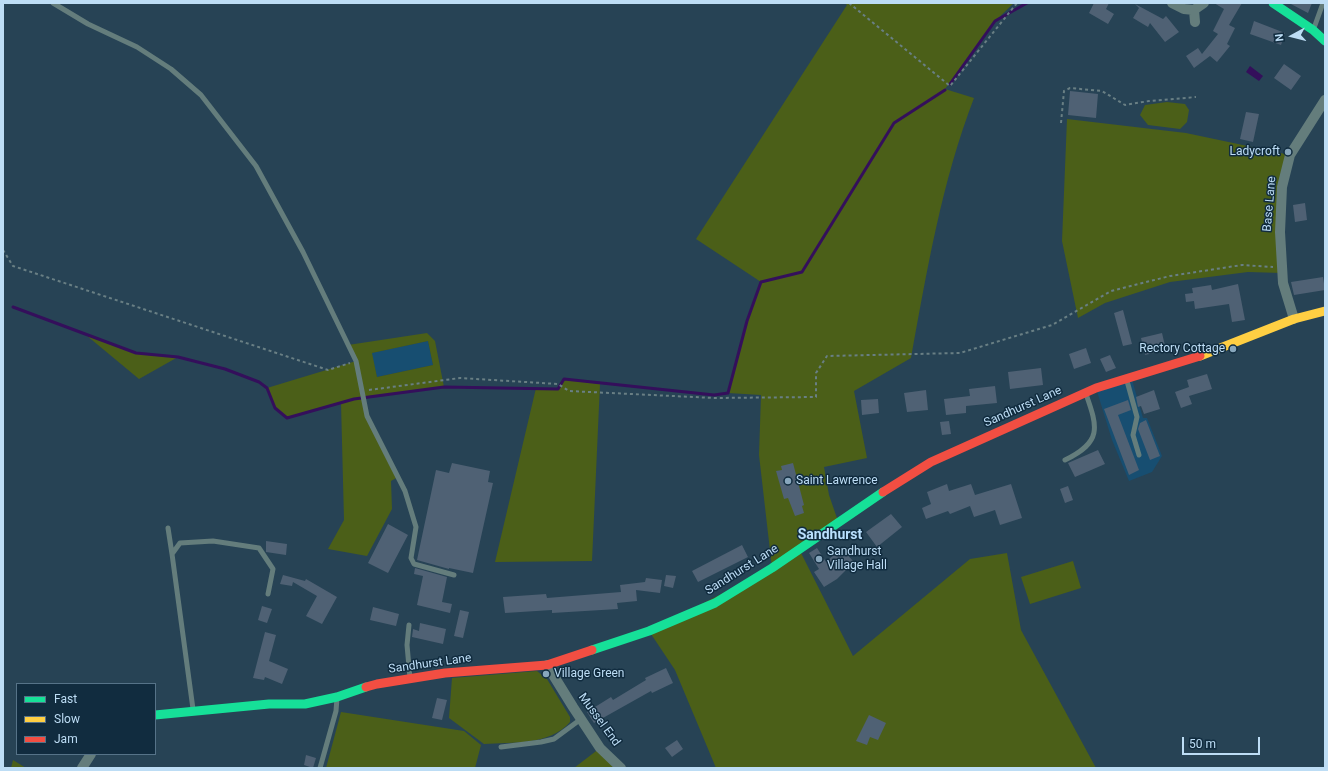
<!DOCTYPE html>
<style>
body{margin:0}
#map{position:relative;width:1328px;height:771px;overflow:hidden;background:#274355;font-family:Roboto,sans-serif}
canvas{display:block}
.frame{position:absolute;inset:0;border:4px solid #bdddf5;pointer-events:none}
.legend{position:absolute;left:16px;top:683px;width:140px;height:72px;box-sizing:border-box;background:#112c3f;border:1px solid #567388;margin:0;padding:5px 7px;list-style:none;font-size:12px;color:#bdddf5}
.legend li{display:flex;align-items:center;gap:8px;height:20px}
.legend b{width:20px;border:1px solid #567388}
.north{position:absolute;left:1272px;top:16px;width:40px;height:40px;-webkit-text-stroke:3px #112c3f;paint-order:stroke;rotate:263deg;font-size:11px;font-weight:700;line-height:16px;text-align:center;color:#bdddf5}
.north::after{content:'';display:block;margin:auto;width:14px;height:18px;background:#bdddf5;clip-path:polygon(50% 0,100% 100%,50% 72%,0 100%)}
.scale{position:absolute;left:1182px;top:737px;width:78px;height:18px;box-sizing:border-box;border:2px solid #bdddf5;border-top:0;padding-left:5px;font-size:12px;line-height:14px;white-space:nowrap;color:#bdddf5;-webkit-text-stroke:3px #112c3f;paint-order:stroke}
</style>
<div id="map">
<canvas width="1328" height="771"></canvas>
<div class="frame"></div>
<ul class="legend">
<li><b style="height:5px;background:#16e098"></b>Fast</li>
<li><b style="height:5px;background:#ffcf43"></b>Slow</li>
<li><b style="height:5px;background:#f24e42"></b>Jam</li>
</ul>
<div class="north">N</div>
<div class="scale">50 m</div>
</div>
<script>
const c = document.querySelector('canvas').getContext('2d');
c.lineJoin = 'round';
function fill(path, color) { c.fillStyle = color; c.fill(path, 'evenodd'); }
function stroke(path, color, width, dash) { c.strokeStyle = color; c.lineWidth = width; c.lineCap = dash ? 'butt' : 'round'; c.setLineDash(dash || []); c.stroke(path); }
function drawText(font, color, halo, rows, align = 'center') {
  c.font = font + ' Roboto,sans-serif'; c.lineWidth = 3; c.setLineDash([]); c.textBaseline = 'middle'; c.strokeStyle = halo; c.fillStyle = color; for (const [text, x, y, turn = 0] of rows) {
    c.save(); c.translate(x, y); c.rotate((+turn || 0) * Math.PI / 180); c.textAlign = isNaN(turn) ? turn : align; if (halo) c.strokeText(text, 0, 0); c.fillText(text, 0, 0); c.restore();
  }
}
fill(new Path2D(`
 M428 341 433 365 377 377 371 353Z
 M1131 376 1143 418H1147L1162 456 1152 472 1129 481 1112 440 1096 388Z`), '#174e71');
fill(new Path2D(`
 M844 3H1014L995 21 945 89 974 98C942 181 927 270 911 358L854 391 867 458 824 467 829 495 838 521 799 549 853 656 970 559 1007 553 1021 630 1096 768H716L675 670 649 631 772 568 759 455 761 395 728 393 747 321 761 282 696 239 847 5Z
 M1167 102 1185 104 1189 110 1187 122 1180 129 1148 125 1140 115 1145 105Z
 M1067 119 1186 133 1290 155 1282 187V273L1248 272 1170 282 1105 303 1078 318 1062 241Z
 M427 333 435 341 444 387 365 398 367 416 398 477 391 481 392 509 367 556 328 549 344 520 341 403 287 418 275 408 267 388 356 361 348 345ZM428 341 433 365 377 377 372 353Z
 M86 335 136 353 178 357 139 379Z
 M564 379 600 384 592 561 495 562 536 388 558 389Z
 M1073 561 1081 588 1030 604 1021 577Z
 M537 671 547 679 570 717V722C549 746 512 742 484 744L449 718 452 678Z
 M341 712 464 731 481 745 475 768H326Z
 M600 748 621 768H574Z
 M13 760 26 768H11Z`), '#4b5f18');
fill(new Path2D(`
 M1250 66 1263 76 1259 81 1246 72Z`), '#340f5b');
stroke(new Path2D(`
 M950 84 995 21 1027 3
 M13 307 136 353 178 357 225 369 259 382 267 388 275 408 287 418 354 399 444 387 558 389 564 379 714 395 728 393 747 321 761 282 802 272 894 123 945 90`), '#340f5b', 3);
fill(new Path2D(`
 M1094 3H1109L1106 9 1114 14 1108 24 1089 13Z
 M1214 3H1242L1229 25 1235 28 1227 44 1230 46 1217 62 1210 56 1194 68 1186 56 1198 48 1202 54 1218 34 1213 31 1224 9Z
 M1289 3H1312L1308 13Z
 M1135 4 1163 19 1166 16 1179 32 1165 42 1150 23 1148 27 1133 18 1139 8Z
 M1254 21 1285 33 1281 45 1250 34Z
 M1284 64 1301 76 1291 90 1274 78Z
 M1070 91 1098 94 1096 118 1068 115Z
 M1246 112 1259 114 1253 142 1240 139Z
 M1305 203 1307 220 1295 222 1293 205Z
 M1323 277 1325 290 1294 295 1291 282Z
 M1238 284 1245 320 1232 322 1229 304 1195 309 1194 301 1186 302 1185 294 1193 293 1192 288 1211 285 1212 290Z
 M1123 310 1132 344 1123 346 1114 313Z
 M1162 333 1166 350 1145 355 1141 338Z
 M1086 348 1091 363 1074 369 1069 354Z
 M1110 355 1116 368 1106 372 1100 359Z
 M1041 368 1043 385 1010 389 1008 372Z
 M1207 374 1212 389 1189 396 1192 404 1181 408 1175 392 1189 387 1187 380Z
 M995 386 997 403 966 406V413L946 415 944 399 970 396 969 389Z
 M926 390 928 410 907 412 904 393Z
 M1154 390 1160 409 1144 414 1141 406 1138 407 1136 397Z
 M878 399 879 413 862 415 861 400Z
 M1128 400 1131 410 1118 415 1139 470 1129 475 1104 409Z
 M1146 420 1160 456 1150 460 1138 429 1140 423Z
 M949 421 951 434 942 435 940 422Z
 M1098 450 1105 464 1075 477 1068 463Z
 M452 463 490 471 488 482 493 483 473 573 449 568V569L417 560 436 470 449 473Z
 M793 463 804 505 802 506 804 513 795 516 788 498 784 499 776 471 782 470 781 466Z
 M947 484 949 491 971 484 975 495 1011 484 1022 518 1000 525 995 510 974 517 970 506 950 514 948 511 926 519 922 508 931 504 927 492Z
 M1068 486 1073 500 1065 503 1060 489Z
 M891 514 902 527 877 547 866 532Z
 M388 524 408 535 388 573 368 563Z
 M266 541 287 544 286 555 266 552Z
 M742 545 748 557 698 582 692 571Z
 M817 548 826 562 841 548 854 562 837 579 824 587 814 572 819 569 809 553Z
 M415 568 447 577 442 602 452 604 450 613 417 605 423 576 414 574Z
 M283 575 305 581 306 579 337 597 322 624 306 616 317 596 293 582 292 586 280 584Z
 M666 575 676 576 673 588 664 586Z
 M646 578 662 580 660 593 636 590 637 601 617 603 618 609 552 613V610L505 613 503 597 546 594 547 598 621 592 620 585 645 582Z
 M262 606 272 609 267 623 258 620Z
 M373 607 399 614 396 626 370 620Z
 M460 610 469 612 463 638 454 636Z
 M420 623 446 629 443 644 412 637 413 629 419 631Z
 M265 632 276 635 269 661 288 669 282 684 265 677 264 680 253 678Z
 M666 668 673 683 652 693 651 691 594 723 587 712 611 697 613 700 646 680 645 678Z
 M437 698 447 700 442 720 432 718Z
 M869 715 886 723 878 740 870 737 867 745 856 741Z
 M677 740 683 749 672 757 665 748Z
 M306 755 316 758 313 768 304 765Z`), '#4f6174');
stroke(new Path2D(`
 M849 3 950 86 1017 3
 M1061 123 1064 91 1070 88 1102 91 1125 105 1149 101 1196 97
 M3 250 13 266 328 370 350 363
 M369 390 460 378 558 384 569 391 714 398 816 397V373L827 356 960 353 1052 325 1111 291 1170 276 1242 265 1273 267`), '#697f84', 2, [3, 3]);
stroke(new Path2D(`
 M53 3 88 24 137 47 171 69 201 95 256 166 303 252 356 361 367 416 405 491 416 527 411 558 414 564 454 575
 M1314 28 1323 3
 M1127 381 1137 417 1133 435 1139 455
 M1065 460C1102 442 1098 428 1086 394
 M168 528 172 554
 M409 625 407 645 410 678
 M193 709 172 554 180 543 213 541 259 548 273 569 268 594
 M501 747 541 742 554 739 581 719
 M320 768 336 711 337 698`), '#647d7c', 5);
stroke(new Path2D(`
 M1172 3 1184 9 1194 10 1204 3
 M1194 10 1195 22
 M1294 319 1283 283 1280 232 1282 187 1290 155 1325 100
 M547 665 573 707 600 748 621 768
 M82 768 91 754`), '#647d7c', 10);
stroke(new Path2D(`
 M1273 3 1313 30 1325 41
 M592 650 649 631 715 603 772 568 883 492
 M155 715 269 704H305L337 697 366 687`), '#16e098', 9);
stroke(new Path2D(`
 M1200 356 1294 319 1325 311`), '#ffcf43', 9);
stroke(new Path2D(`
 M883 492 931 462 1096 388 1200 356
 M366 687 377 684 445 673 547 665 592 650`), '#f24e42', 9);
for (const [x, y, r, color] of [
 [1288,152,4,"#88a7bd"],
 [1233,349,4,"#88a7bd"],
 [788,481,4,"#88a7bd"],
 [819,559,4,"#88a7bd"],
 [546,674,4,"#88a7bd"]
]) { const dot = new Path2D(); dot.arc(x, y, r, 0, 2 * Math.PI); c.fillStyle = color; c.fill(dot); stroke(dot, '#112c3f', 1.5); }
drawText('12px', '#bdddf5', '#112c3f', [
 ["Ladycroft",1280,152,"right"],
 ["Rectory Cottage",1225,349,"right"],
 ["Saint Lawrence",796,481],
 ["Sandhurst",827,552],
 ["Village Hall",827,566],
 ["Village Green",554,674]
], 'left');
drawText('12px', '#bdddf5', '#112c3f', [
 ["Base Lane",1270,204,-85],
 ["Sandhurst Lane",1023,407,-24],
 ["Sandhurst Lane",742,570,-32],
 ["Sandhurst Lane",430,664,-8],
 ["Mussel End",599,720,54]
]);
drawText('bold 14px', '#b9e0fe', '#112c3f', [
 ["Sandhurst",830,535]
]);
</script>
